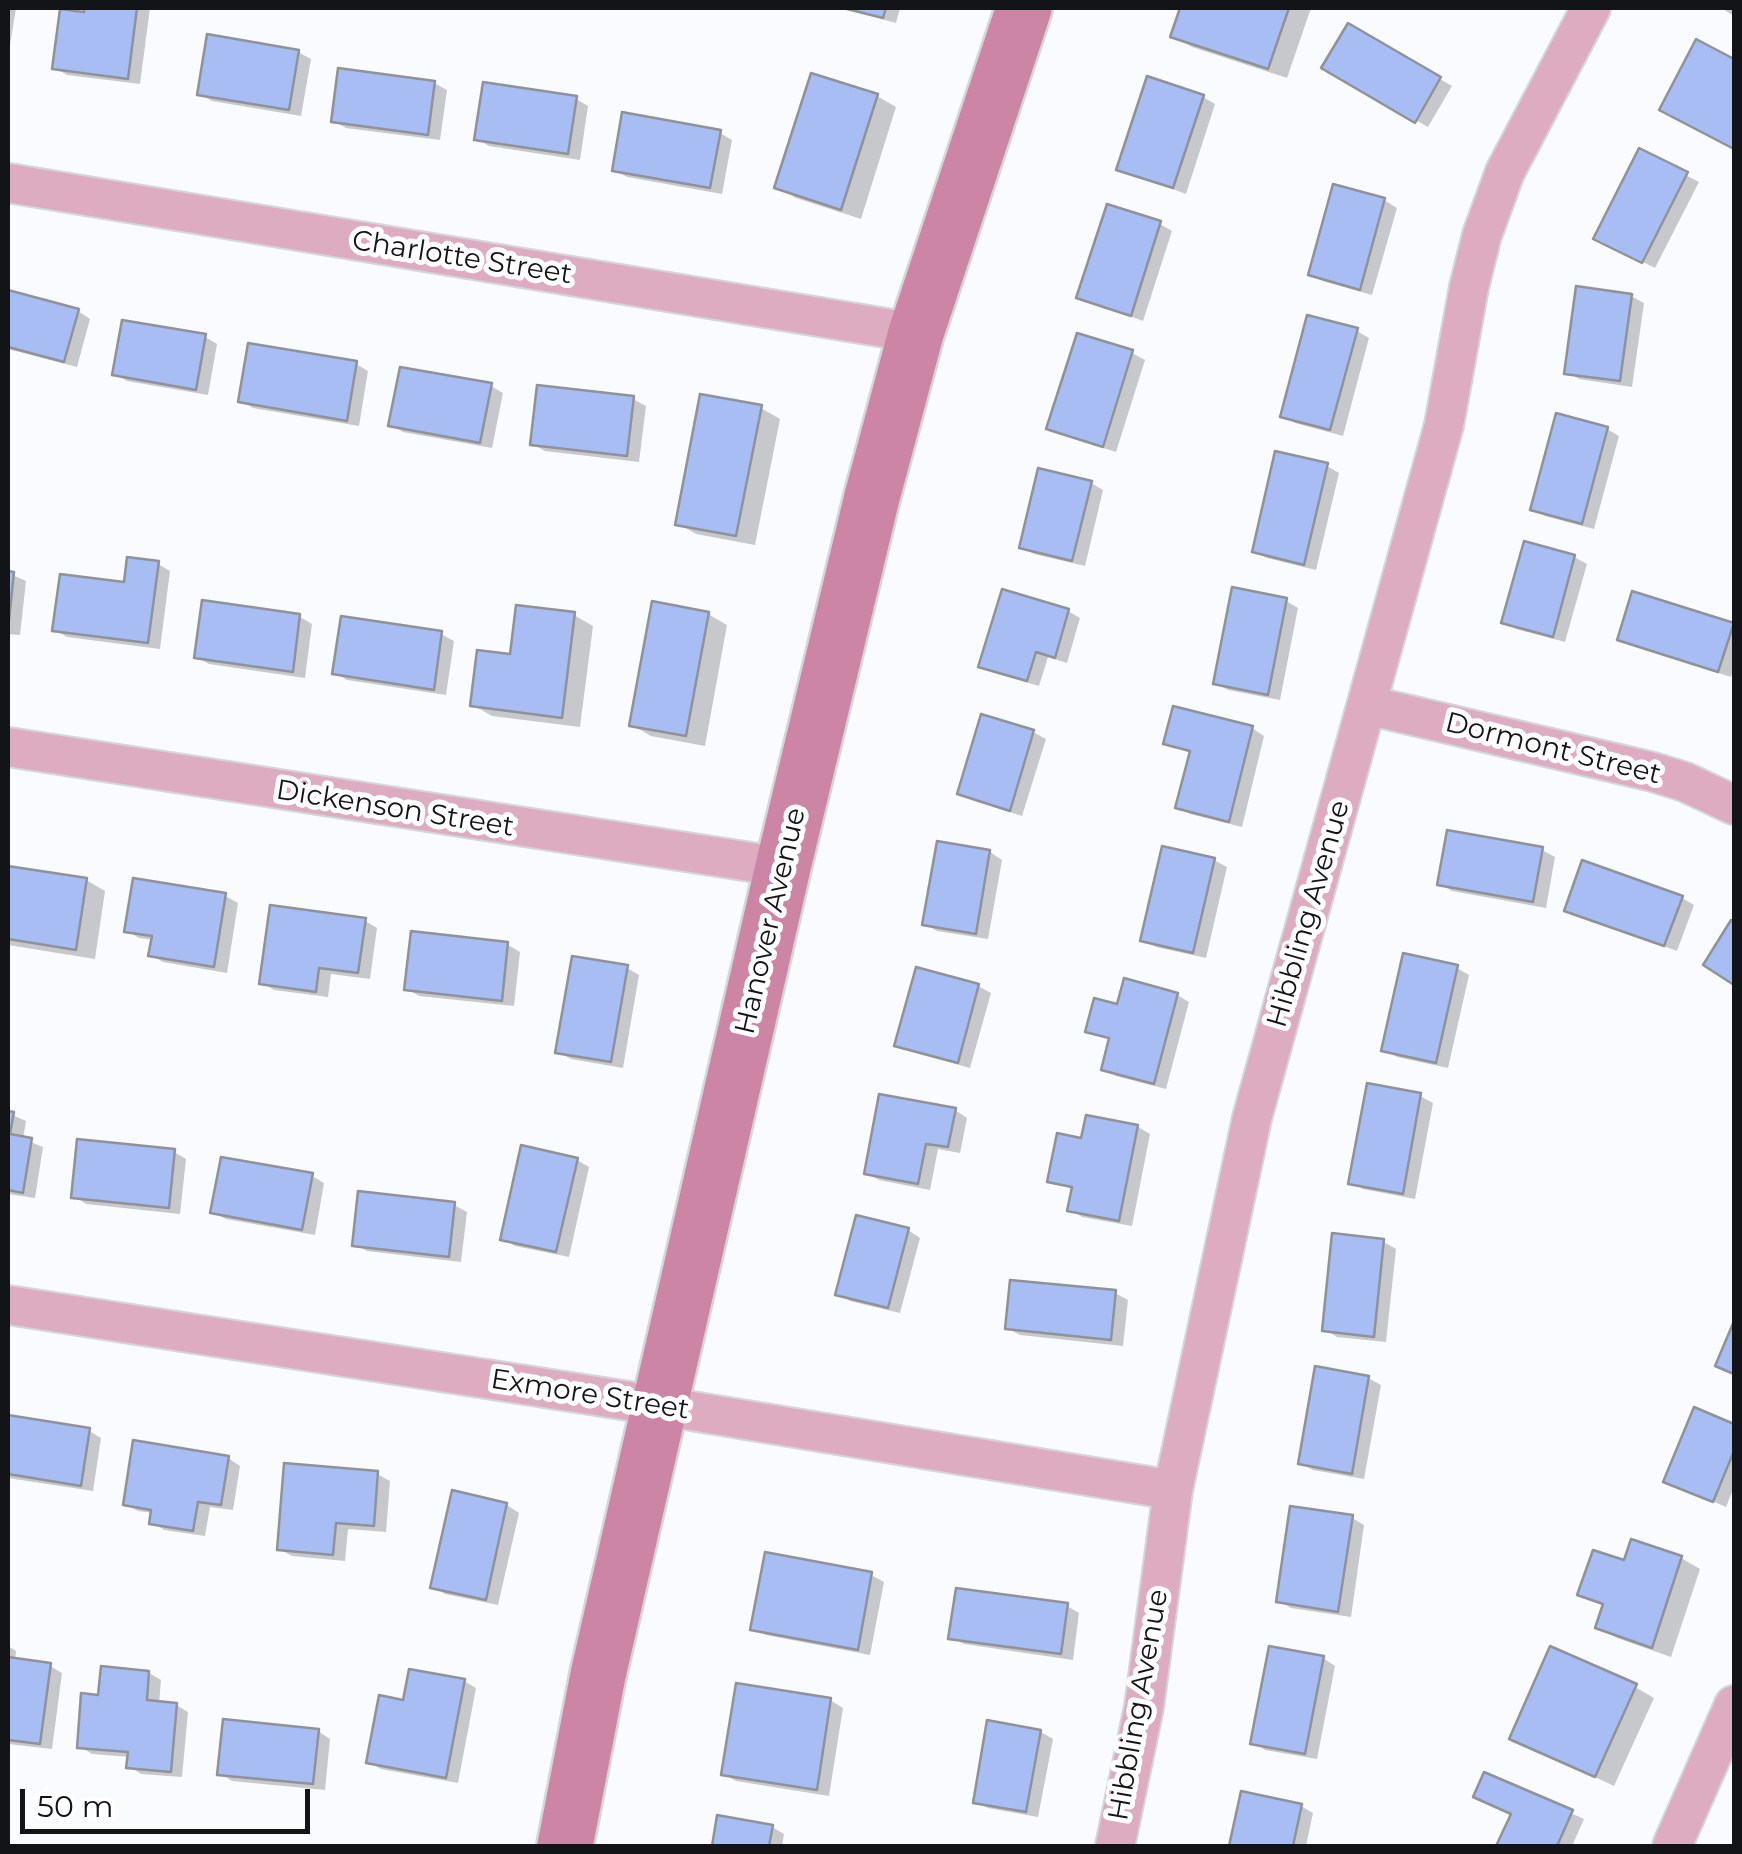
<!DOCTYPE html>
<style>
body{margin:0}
#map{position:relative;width:1742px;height:1854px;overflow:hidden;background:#f9fbfe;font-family:Montserrat,sans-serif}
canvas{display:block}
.frame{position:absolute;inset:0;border:10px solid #131417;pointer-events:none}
.scale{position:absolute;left:20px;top:1789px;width:290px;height:45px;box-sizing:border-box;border:5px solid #131417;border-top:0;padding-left:12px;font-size:30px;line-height:35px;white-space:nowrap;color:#131417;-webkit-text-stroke:8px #fff;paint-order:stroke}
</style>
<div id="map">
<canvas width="1742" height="1854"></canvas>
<div class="frame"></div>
<div class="scale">50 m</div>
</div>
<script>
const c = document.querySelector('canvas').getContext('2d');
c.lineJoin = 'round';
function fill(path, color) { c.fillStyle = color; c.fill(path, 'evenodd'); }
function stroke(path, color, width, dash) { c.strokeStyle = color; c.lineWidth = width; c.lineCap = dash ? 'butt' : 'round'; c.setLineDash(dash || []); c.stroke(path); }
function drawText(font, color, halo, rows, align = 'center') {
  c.font = font + ' Montserrat,sans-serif'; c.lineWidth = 10; c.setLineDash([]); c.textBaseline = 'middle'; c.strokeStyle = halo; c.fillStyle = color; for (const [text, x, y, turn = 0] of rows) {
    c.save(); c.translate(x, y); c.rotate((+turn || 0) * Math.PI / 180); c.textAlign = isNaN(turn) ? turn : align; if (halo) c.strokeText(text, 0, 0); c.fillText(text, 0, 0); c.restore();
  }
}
fill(new Path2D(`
 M8 8H16L8 58Z
 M87 8H150L140 84 67 75 55 68 86 15Z
 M842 8H900L896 23Z
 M1182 8H1311L1287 78 1192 47 1173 36Z
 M1734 8V16L1723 9V8Z
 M1348 26 1452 86 1428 127 1324 67Z
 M298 52 311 59 301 116 212 101 200 94Z
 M812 76 877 96 896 107 861 219 796 198 777 187Z
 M434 83 447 90 440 140 346 128 333 121Z
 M1203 97 1215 104 1186 194 1119 169Z
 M576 99 588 106 580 160 489 146 477 139Z
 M720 133 732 140 722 194 627 177 614 170Z
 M1640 151 1699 182 1655 268 1608 245Z
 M1335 187 1384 200 1397 208 1372 295 1323 281 1311 274Z
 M1160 224 1172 231 1143 321 1079 297Z
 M8 293 78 311 90 319 77 367 8 349Z
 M1631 296 1644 303 1632 387 1579 379 1567 372Z
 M1357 331 1369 338 1343 436 1295 423 1283 416Z
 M1078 336 1132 353 1145 360 1116 452 1062 435 1049 428Z
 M205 337 217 344 208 395 127 381 115 374Z
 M356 364 368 371 359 426 253 408 241 401Z
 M491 386 503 393 492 448 403 432 391 425Z
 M633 399 646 406 639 462 545 451 532 444Z
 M761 408 780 419 755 545 696 534 677 523Z
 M1607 429 1619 436 1594 529 1545 516 1533 509Z
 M1327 466 1339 473 1316 570 1267 558 1254 551Z
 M1091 483 1103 490 1085 566 1034 554 1022 547Z
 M1526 544 1574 557 1587 564 1565 642 1516 629 1504 622Z
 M158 564 170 571 160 649 67 637 55 630Z
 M8 573 26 581 20 635 8 634Z
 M1634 594 1734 626V666L1731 677 1633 646 1620 639Z
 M1286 601 1298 608 1280 700 1228 690 1215 683Z
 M1068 611 1080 618 1067 663 1048 657 1039 686 994 673 981 666Z
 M708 614 727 625 705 746 651 736 632 725Z
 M574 615 593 626 580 727 492 716 473 705 512 657Z
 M300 617 312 624 305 678 209 664 197 657Z
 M441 634 454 641 446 695 347 680 335 673Z
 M983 717 1033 732 1046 739 1022 816 972 800 960 793Z
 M1252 728 1264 736 1242 827 1190 814 1178 807 1192 754 1166 743Z
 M1542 850 1555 857 1546 908 1452 891 1440 884Z
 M990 852 1002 860 988 939 937 931 925 924Z
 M1214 860 1227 867 1206 958 1156 947 1143 940Z
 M8 868 86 880 105 891 95 959 8 945Z
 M225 896 238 903 227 973 163 962 151 955 154 940 139 938 127 931Z
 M1682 898 1694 905 1677 951 1567 910Z
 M365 921 377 928 370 979 331 974 328 997 274 990 262 983Z
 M508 945 520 952 514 1006 419 996 407 989Z
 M627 968 639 975 623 1068 571 1059 558 1052Z
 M1457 968 1469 975 1448 1068 1397 1057 1384 1050Z
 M978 986 991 993 970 1068 909 1051 897 1044Z
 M1177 995 1189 1002 1166 1089 1116 1076 1103 1069 1111 1040 1088 1031 1119 1007Z
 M1420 1096 1433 1103 1415 1199 1363 1189 1351 1182Z
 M955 1110 967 1118 960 1153 938 1149 930 1190 879 1180 866 1173Z
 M8 1113 26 1121 23 1139 43 1147 35 1198 8 1194Z
 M1138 1127 1150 1134 1132 1226 1082 1217 1070 1209 1074 1190 1050 1180 1083 1141Z
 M174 1152 186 1159 180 1214 86 1204 74 1196Z
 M577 1160 589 1167 569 1257 515 1246 503 1239Z
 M312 1176 324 1183 315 1235 226 1219 213 1212Z
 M454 1205 467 1212 461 1262 367 1251 355 1244Z
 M908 1230 920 1238 900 1313 850 1301 838 1293Z
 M1384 1242 1396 1249 1386 1342 1337 1337 1324 1329Z
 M1115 1293 1128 1300 1123 1346 1020 1335 1007 1328Z
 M1368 1378 1381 1385 1364 1479 1313 1470 1300 1463Z
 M1695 1410 1734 1426V1487L1726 1507 1666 1481Z
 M8 1418 89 1431 101 1438 93 1491 8 1478Z
 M228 1458 240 1466 233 1510 210 1507 205 1536 164 1530 152 1522 153 1513 138 1511 125 1504Z
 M377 1474 390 1481 386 1532 348 1529 345 1561 292 1556 279 1549Z
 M454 1493 507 1505 519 1513 498 1605 445 1594 433 1586Z
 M1352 1518 1364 1525 1351 1617 1291 1608 1279 1601Z
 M1633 1542 1681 1558 1700 1569 1671 1657 1617 1638 1598 1627 1605 1607 1580 1594 1625 1563Z
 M871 1575 884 1582 870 1655 766 1635 753 1628Z
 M1067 1606 1079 1613 1073 1660 964 1644 951 1637Z
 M8 1646 16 1651 15 1661 50 1666 62 1673 52 1749 8 1744Z
 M1323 1658 1335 1666 1317 1759 1265 1750 1253 1743Z
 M149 1673 161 1680 159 1704 176 1705 188 1712 182 1777 141 1774 129 1766 130 1757 92 1754 79 1746 101 1698Z
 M464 1681 476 1688 458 1783 381 1769 369 1762 405 1703Z
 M1635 1687 1654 1698 1614 1786 1512 1738Z
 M830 1700 843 1708 829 1796 736 1781 723 1774Z
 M318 1731 330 1739 325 1790 232 1781 220 1773Z
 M1041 1732 1053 1739 1038 1817 988 1808 976 1801Z
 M1486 1775 1584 1819 1572 1846H1499L1513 1814Z
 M1243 1794 1301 1806 1313 1813 1306 1846H1232Z
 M719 1818 772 1827 784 1834 782 1846H715Z`), '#0003');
const building = new Path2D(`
 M84 8H137L128 79 52 69 60 9 84 12Z
 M843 8H886L883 18Z
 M1180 8H1289L1268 69 1170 37Z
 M1348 23 1441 77 1415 123 1321 68Z
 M207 34 299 50 289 110 197 95Z
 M1696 39 1734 59V149L1659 110Z
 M338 68 435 81 428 135 331 122Z
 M811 73 878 94 841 210 774 188Z
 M1147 76 1204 95 1173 188 1116 170Z
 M483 82 577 96 568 154 474 140Z
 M622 112 721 130 710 188 612 171Z
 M1639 148 1688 172 1642 263 1593 239Z
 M1333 184 1385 198 1360 290 1308 275Z
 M1107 204 1161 221 1131 316 1076 298Z
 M1576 286 1632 294 1620 381 1564 374Z
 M8 290 79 309 64 362 8 347Z
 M1307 315 1358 328 1330 430 1280 417Z
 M122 320 206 334 196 390 112 375Z
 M1077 333 1133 350 1103 447 1046 429Z
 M248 343 357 361 347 421 238 402Z
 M400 367 492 383 480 443 388 426Z
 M537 385 634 396 627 456 530 445Z
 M700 394 762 405 736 536 675 525Z
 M1556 413 1608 427 1582 524 1530 510Z
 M1275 451 1328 463 1304 565 1252 552Z
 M1038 468 1092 481 1072 561 1019 548Z
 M1524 541 1575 555 1553 637 1501 623Z
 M127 557 159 561 148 643 52 631 60 574 124 582Z
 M8 571 14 572 8 630Z
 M1232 587 1287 598 1268 695 1213 684Z
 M1002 589 1069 609 1055 658 1036 652 1027 681 978 667Z
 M1632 591 1734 623 1718 672 1617 640Z
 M202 600 300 614 293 672 194 658Z
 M652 601 709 612 686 736 629 726Z
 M516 605 575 612 562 718 470 706 477 650 510 654Z
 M341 616 442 631 434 690 332 674Z
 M1173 706 1253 726 1229 822 1175 808 1190 751 1163 744Z
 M981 714 1034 730 1010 811 957 794Z
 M1447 830 1543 847 1533 902 1437 885Z
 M937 841 990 850 976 934 922 925Z
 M1162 846 1215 858 1193 953 1140 941Z
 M1582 860 1683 896 1664 946 1564 911Z
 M8 866 87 878 76 950 8 939Z
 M133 878 226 893 214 967 148 956 152 936 124 932Z
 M270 905 366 918 358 973 319 968 316 992 259 984Z
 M1731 920 1734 922V985L1703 965Z
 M411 931 508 942 502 1001 404 990Z
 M1403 953 1458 965 1436 1063 1381 1051Z
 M572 956 628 965 611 1062 555 1053Z
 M916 967 979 984 958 1063 894 1046Z
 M1124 978 1178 993 1154 1084 1101 1070 1109 1038 1085 1032 1094 998 1117 1004Z
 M1367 1083 1421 1093 1403 1194 1348 1184Z
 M879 1094 956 1108 948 1147 926 1144 918 1184 864 1174Z
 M8 1111 14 1112 10 1134 32 1138 23 1193 8 1190Z
 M1086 1115 1138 1125 1119 1221 1067 1211 1072 1187 1047 1182 1057 1133 1081 1138Z
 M77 1139 175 1149 169 1208 71 1198Z
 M521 1145 578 1158 556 1252 500 1240Z
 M221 1157 313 1173 302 1230 210 1213Z
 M358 1191 455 1202 449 1257 352 1246Z
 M856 1215 909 1228 888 1308 835 1295Z
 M1332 1233 1384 1239 1374 1337 1322 1331Z
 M1010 1280 1116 1290 1111 1340 1005 1329Z
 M1734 1321V1374L1715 1366Z
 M1315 1366 1369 1376 1352 1474 1298 1464Z
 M1694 1407 1734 1424V1451L1713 1502 1663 1482Z
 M8 1415 90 1428 81 1486 8 1474Z
 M133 1440 229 1456 221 1505 198 1502 193 1531 149 1524 151 1510 123 1505Z
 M284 1463 378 1471 374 1526 336 1523 333 1555 277 1550Z
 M452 1490 507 1503 486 1600 430 1588Z
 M1290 1506 1353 1515 1338 1612 1276 1602Z
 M1631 1539 1682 1556 1652 1648 1595 1628 1603 1604 1577 1595 1593 1550 1624 1560Z
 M765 1552 872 1572 858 1650 750 1630Z
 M956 1588 1068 1603 1061 1654 948 1639Z
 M1269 1646 1324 1656 1305 1754 1250 1744Z
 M1550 1646 1637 1684 1595 1777 1509 1739Z
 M8 1657 51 1663 40 1744 8 1740Z
 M101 1666 149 1671 147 1700 177 1703 171 1772 126 1768 128 1752 77 1748 81 1693 98 1695Z
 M409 1669 465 1679 446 1778 366 1763 379 1695 403 1700Z
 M736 1683 831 1698 817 1790 721 1775Z
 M223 1719 319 1729 313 1784 217 1775Z
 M987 1720 1041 1730 1026 1812 973 1803Z
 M1484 1772 1573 1810 1557 1846H1496L1511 1814 1473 1797Z
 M1241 1791 1302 1804 1293 1846H1229Z
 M717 1815 773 1825 769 1846H712Z`);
fill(building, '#a7bdf3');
stroke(building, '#8f9299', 2.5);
const street = new Path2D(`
 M8 183 916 333
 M1367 705 1653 772 1685 782 1734 805
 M8 747 783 867
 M8 1305 661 1406 1173 1490
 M1115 1846 1144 1707 1173 1490 1252 1118 1444 425 1469 287 1482 235 1505 172 1591 8
 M1672 1846 1734 1705`);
const secondary = new Path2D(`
 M565 1846 598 1675 783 867 872 497 916 333 1024 8`);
stroke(street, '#d4d6d9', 42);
stroke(secondary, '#d4d6d9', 60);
stroke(street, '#ddacc0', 38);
stroke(secondary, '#cc85a4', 55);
drawText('28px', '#131417', '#fff', [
 ["Charlotte Street",462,258,9],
 ["Dormont Street",1553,749,14],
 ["Dickenson Street",395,809,9],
 ["Hibbling Avenue",1309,914,-74],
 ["Hanover Avenue",771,921,-77],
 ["Exmore Street",590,1395,9],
 ["Hibbling Avenue",1139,1705,-80]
]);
</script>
